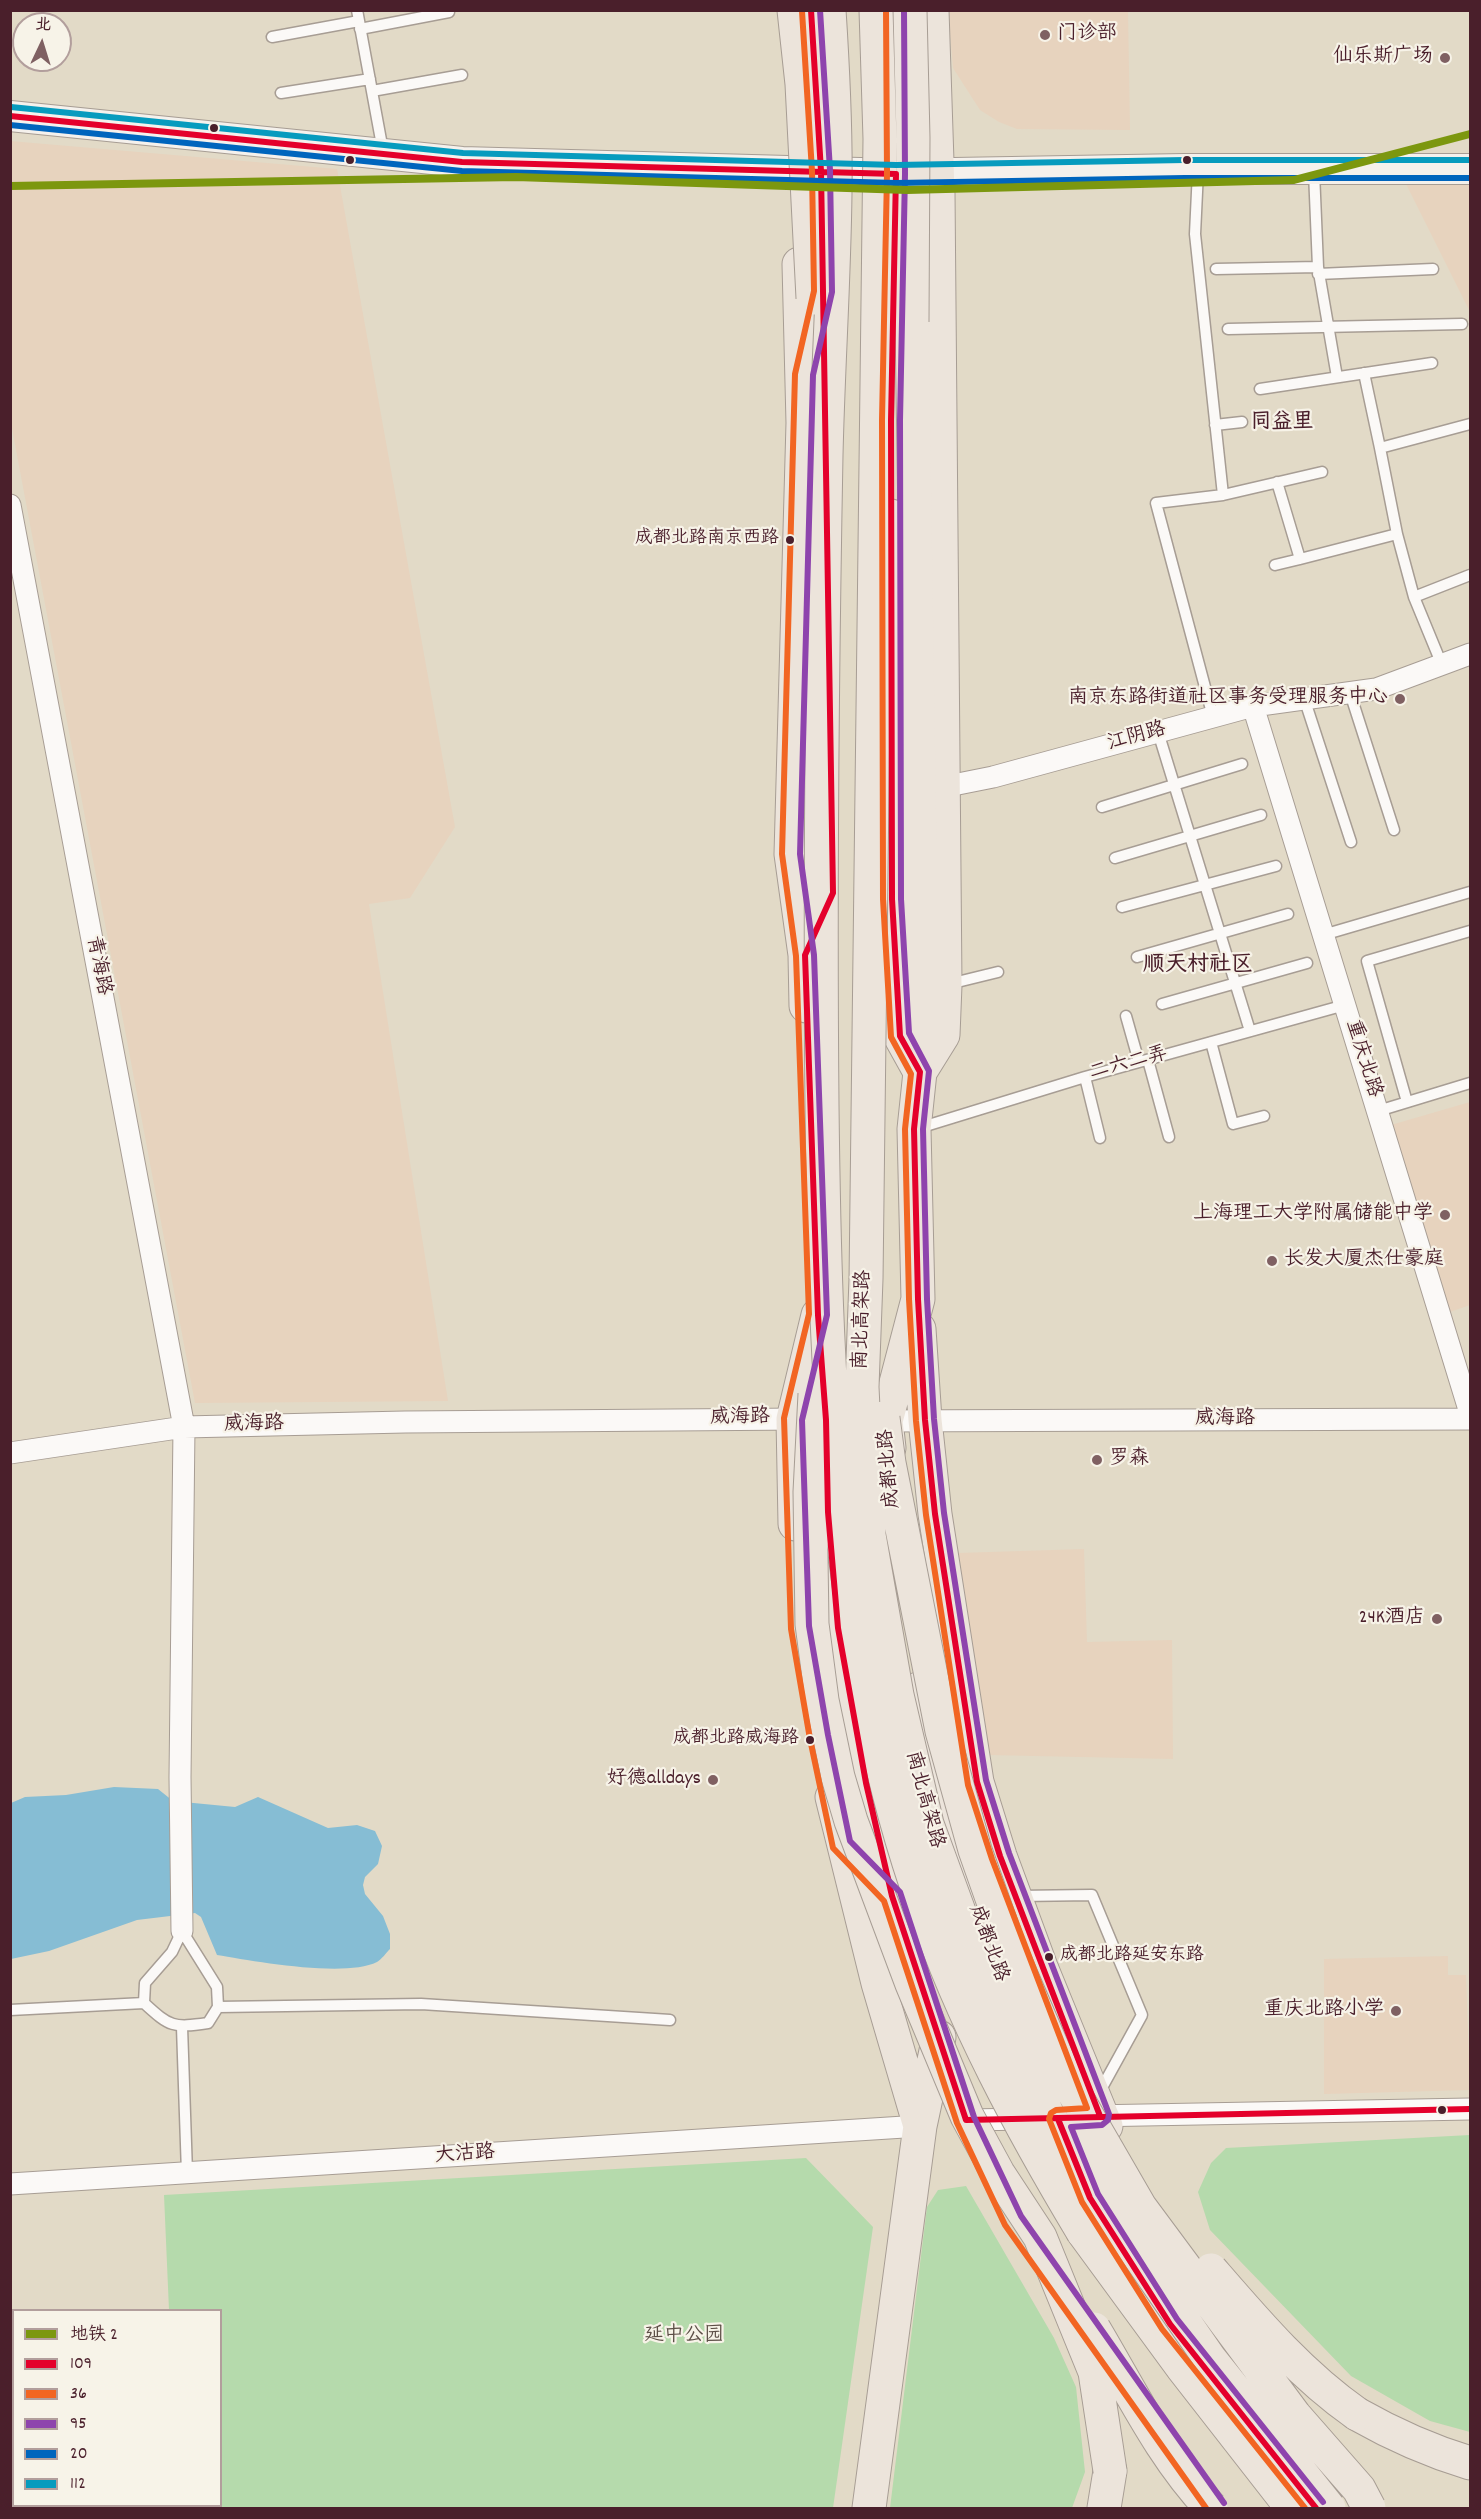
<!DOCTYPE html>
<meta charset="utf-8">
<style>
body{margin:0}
#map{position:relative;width:1481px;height:2519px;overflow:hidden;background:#e2dac7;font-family:Dekko,"LXGW WenKai TC",sans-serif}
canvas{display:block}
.frame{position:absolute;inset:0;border:12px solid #4a1f2b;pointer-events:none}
.legend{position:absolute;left:12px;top:2309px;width:210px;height:198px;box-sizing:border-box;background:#f7f3e8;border:2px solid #b29e9c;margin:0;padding:8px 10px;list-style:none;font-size:18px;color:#4a1f2b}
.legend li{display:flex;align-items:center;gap:12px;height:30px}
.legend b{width:30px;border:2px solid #b29e9c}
.north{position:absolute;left:12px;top:12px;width:60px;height:60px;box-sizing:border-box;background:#f7f3e8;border:2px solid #b29e9c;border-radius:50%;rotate:4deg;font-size:16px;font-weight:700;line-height:24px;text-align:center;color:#4a1f2b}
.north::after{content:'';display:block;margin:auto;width:21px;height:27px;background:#7f6062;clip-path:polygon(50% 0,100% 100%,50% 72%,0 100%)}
</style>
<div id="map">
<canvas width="1481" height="2519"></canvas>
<div class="frame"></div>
<ul class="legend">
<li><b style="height:8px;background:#7c970f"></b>地铁 2</li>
<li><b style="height:8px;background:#e4002b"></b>109</li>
<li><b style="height:8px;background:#f26522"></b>36</li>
<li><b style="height:8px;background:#8e44ad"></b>95</li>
<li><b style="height:8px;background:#0065bd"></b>20</li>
<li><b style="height:8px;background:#079bbe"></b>112</li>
</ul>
<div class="north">北</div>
</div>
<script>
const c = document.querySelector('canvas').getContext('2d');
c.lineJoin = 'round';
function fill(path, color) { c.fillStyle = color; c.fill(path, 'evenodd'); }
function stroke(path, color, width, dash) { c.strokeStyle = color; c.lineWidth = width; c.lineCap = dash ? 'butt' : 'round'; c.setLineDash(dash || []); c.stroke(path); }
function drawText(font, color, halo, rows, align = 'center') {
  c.font = font + ' Dekko,"LXGW WenKai TC",sans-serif'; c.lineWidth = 4.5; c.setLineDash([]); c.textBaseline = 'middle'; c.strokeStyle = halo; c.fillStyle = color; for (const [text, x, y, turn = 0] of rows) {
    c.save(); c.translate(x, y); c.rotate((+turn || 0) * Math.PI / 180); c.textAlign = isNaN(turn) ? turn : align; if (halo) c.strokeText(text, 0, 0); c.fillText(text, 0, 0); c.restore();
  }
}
fill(new Path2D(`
 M948 11H1128L1130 130 1017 129 999 122 980 110 953 68Z
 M10 141 337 169 455 827 410 898 369 904 448 1401 195 1403 11 423Z
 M1404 180 1470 182V312Z
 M1470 1102V1305L1450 1312 1391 1125Z
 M1084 1549 1087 1642 1172 1640 1173 1759 988 1755 958 1553Z
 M1448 1956V1975H1466L1470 2090 1324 2094V1959Z`), '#e7d3be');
fill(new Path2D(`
 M1470 2135V2432L1430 2421 1351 2376 1210 2230 1198 2192 1211 2163 1226 2148Z
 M806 2158 873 2227 833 2508H169V2506H220V2310H169L164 2195Z
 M966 2186 1054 2338 1076 2387 1085 2472 1072 2508H890L927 2207 938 2190Z`), '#b5daac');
fill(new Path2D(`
 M114 1787 158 1789 173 1801 235 1807 258 1797 328 1828 357 1825 375 1831 382 1846 378 1864 365 1877 363 1885 365 1894 383 1916 390 1934V1949C386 1953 382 1959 377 1962 345 1978 253 1961 217 1955L201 1917 195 1913 137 1920 49 1951 11 1959V1803L25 1797 66 1795Z`), '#86bdd4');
const service = new Path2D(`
 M357 10 383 151
 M360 29 449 12
 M272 37 359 21
 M372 91 462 75
 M281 93 370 79
 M1198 171 1195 234 1223 495 1156 503 1213 717
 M1314 172 1318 267 1337 377
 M1216 269 1318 267
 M1318 274 1433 269
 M1228 329 1462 324
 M1364 373 1380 448 1470 424
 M1260 389 1432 363
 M1215 425 1242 422
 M1223 495 1322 472
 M1397 534 1414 597 1442 665
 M1300 559 1397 534 1380 448
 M1275 565 1300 559 1277 482
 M1414 597 1470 575
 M1350 693 1394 830
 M1304 698 1351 842
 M1158 732 1250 1031
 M1102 807 1242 764
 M1115 858 1261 815
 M1122 907 1276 866
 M1323 935 1470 892
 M1137 957 1288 914
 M949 984 998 972
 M1162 1004 1307 963
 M1126 1016 1139 1062
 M1211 1042 1233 1124 1264 1116
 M1148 1060 1169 1137
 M1085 1077 1100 1138
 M1407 1102 1367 961 1470 931
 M1378 1111 1470 1083
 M919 1128 1085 1077 1345 1005
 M1018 1896 1092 1895 1142 2015 1099 2093
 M182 1931 217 1987 218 2007 208 2023C173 2028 170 2027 144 2003L145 1983 172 1952Z
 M218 2007 421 2004 670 2020
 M10 2010 144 2003
 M182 2027 187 2173
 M85 2508V2506`);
const minor = new Path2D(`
 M10 505 184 1427 180 1777 182 1931
 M1253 706 1470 1413
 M943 787 993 777 1253 706 1376 689 1470 654
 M874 1421 1470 1419
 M10 1453 184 1427 405 1422 804 1419
 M1090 2116 1470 2109
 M966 2120 1029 2119
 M10 2184 920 2126`);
const secondary = new Path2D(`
 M10 116 462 162 896 174 1185 169H1470`);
const primary = new Path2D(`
 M811 10 815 71
 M895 246 896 72
 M799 264 803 423 791 854 805 955 806 1006
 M920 1072 943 1035 945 985 938 192 932 10
 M919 1329 925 1420 935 1514 977 1782 1000 1856 1041 1967 1106 2126
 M889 1448 886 1421 918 1299 914 1129 920 1072 900 1036 892 899 891 516
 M795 1524 793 1419 818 1315
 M834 1576 838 1628 866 1783 896 1908
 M918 1689 935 1787 969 1895
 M832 1797 878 1983 920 2126
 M869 2508 920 2126 939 2037`);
const trunk = new Path2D(`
 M912 322 920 848V1072
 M1083 2232 1182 2367 1292 2508
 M1357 2414C1394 2435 1430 2451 1470 2463
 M1104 2508 1110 2471`);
stroke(service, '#a79d94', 13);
stroke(minor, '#a79d94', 23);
stroke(secondary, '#a79d94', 32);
stroke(primary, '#a79d94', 35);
stroke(trunk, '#a79d94', 35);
stroke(service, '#fbf9f7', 10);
stroke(minor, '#fbf9f7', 21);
stroke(secondary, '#f5f1ec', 30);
stroke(primary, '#ece4db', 33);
stroke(trunk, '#ece4db', 33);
const trunkBridge = new Path2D(`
 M794 10 802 84 813 298
 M829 10C833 71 836 132 835 193 834 280 828 368 826 455 822 671 820 889 822 1105 825 1369 834 1654 923 1905 963 2021 1020 2127 1083 2232
 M876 10 880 139 866 1279 862 1387 869 1535 897 1695 927 1824 969 1939 1047 2113 1119 2227 1210 2359 1329 2508
 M910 10 913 138 912 322
 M815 1394 810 1492 812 1624 822 1700 838 1777 851 1821 912 1984 967 2116 998 2173 1040 2237 1095 2372 1110 2471
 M883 1418 889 1463 942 1731 975 1850 1011 1952 1066 2079 1140 2207 1295 2416 1359 2489 1369 2508
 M1211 2270C1256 2322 1300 2374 1357 2414
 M1094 2329C1130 2389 1162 2457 1211 2508`);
stroke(trunkBridge, '#a79d94', 35, []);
stroke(trunkBridge, '#ece4db', 33);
stroke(new Path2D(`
 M811 10 821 171 833 893 805 955 818 1315 826 1420 828 1512 838 1628 866 1783 892 1896 966 2120 1470 2109
 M10 116 462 162 896 174 891 420 892 899 900 1036 920 1072 914 1129 918 1299 925 1420 935 1514 977 1782 1000 1856 1100 2116
 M1058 2119 1090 2198 1170 2324 1316 2508`), '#e4002b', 6);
stroke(new Path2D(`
 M886 10 887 174 882 420 883 899 891 1037 911 1074 905 1129 909 1299 916 1421 926 1515 968 1785 992 1859 1087 2108 1056 2110 1051 2113 1049 2119 1082 2202 1162 2329 1305 2508
 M802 11 812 171 814 291 795 374 782 854 796 956 809 1314 784 1418 791 1629 810 1739 833 1848 884 1901 957 2123 1005 2225 1206 2508`), '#f26522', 6);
stroke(new Path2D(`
 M820 10 830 170 832 292 813 375 800 854 814 955 827 1315 802 1420 809 1626 828 1735 850 1841 900 1892 974 2117 1021 2216 1224 2503
 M904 10 905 174 900 420 901 899 909 1033 929 1071 923 1129 927 1299 934 1419 944 1513 986 1780 1009 1853 1109 2114 1108 2120 1102 2125 1071 2127 1098 2194 1177 2319 1323 2502`), '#8e44ad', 6);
stroke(new Path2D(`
 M10 125 462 171 896 183 1185 178H1470`), '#0065bd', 6);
stroke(new Path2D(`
 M11 107 463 153 896 165 1185 160H1470`), '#079bbe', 6);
stroke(new Path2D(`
 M10 186 516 177 907 190 1294 180 1470 134`), '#7c970f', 8);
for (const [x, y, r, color] of [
 [1045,35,6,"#7f6062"],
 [1445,58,6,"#7f6062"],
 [214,128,5,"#4a1f2b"],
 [350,160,5,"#4a1f2b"],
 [1187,160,5,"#4a1f2b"],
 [790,540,5,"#4a1f2b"],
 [1400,699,6,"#7f6062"],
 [1445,1215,6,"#7f6062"],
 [1272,1261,6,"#7f6062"],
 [1097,1460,6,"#7f6062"],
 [1437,1619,6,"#7f6062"],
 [810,1740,5,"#4a1f2b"],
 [713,1780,6,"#7f6062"],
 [1049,1957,5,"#4a1f2b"],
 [1396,2011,6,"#7f6062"],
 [1442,2110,5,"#4a1f2b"]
]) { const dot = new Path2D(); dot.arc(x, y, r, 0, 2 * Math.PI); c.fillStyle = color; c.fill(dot); stroke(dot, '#f7f3e8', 2); }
drawText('18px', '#4a1f2b', '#f7f3e8', [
 ["成都北路南京西路",779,540],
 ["成都北路威海路",799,1740],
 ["成都北路延安东路",1060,1957,"left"]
], 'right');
drawText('20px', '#4a1f2b', '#f7f3e8', [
 ["门诊部",1057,35,"left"],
 ["仙乐斯广场",1433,58],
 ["南京东路街道社区事务受理服务中心",1388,699],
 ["上海理工大学附属储能中学",1433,1215],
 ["长发大厦杰仕豪庭",1284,1261,"left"],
 ["罗森",1109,1460,"left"],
 ["24K酒店",1425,1619],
 ["好德alldays",701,1780],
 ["重庆北路小学",1384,2011]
], 'right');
drawText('20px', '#4a1f2b', '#f7f3e8', [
 ["江阴路",1137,738,-15],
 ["青海路",97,966,79],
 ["重庆北路",1362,1059,73],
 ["二六二弄",1129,1065,-15],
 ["南北高架路",864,1320,-88],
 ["威海路",740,1419,-1],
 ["威海路",1225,1420],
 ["威海路",254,1426,-1],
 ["成都北路",891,1469,-95],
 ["南北高架路",923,1800,75],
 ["成都北路",987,1944,70],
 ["大沽路",465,2156,-4]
]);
drawText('20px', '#5c4e46', '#f7f3e8', [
 ["延中公园",684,2337]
]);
drawText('bold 21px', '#4a1f2b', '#f7f3e8', [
 ["同益里",1282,424]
]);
drawText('bold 22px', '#4a1f2b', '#f7f3e8', [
 ["顺天村社区",1198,967]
]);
</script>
